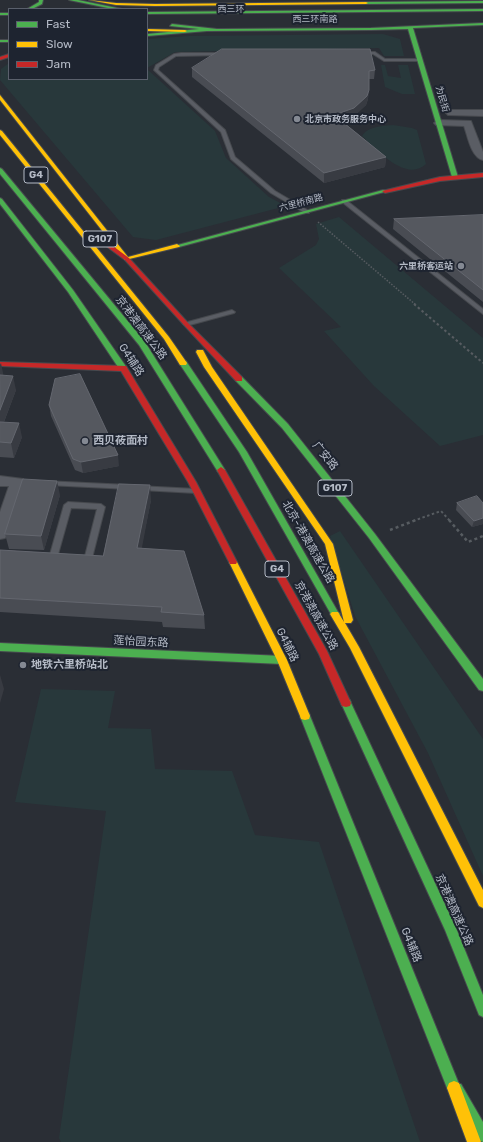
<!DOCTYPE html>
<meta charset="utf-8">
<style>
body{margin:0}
#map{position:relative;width:483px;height:1142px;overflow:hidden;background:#2a2e35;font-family:Rubik,sans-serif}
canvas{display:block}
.legend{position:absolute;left:8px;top:8px;width:140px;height:72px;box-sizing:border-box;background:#1e2430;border:1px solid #5a606c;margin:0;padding:5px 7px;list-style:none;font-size:12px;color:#b4bac6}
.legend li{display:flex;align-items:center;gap:8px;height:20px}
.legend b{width:20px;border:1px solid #5a606c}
</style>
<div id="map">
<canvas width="483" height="1142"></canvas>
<ul class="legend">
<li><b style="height:5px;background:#4caf50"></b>Fast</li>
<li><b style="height:5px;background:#ffc107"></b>Slow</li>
<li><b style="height:5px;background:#c62828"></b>Jam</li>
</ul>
</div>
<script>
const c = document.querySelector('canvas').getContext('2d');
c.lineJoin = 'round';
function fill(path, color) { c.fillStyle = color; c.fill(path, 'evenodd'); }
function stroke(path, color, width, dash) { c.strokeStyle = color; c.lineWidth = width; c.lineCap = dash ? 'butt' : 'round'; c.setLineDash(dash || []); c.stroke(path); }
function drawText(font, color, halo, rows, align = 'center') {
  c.font = font + ' Rubik,"Noto Sans SC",sans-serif'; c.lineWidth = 4; c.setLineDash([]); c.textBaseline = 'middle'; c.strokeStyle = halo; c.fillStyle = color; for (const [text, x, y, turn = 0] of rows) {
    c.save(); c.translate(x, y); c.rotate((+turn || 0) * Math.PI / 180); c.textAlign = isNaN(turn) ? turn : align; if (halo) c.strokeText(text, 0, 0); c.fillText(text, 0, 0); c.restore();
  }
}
fill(new Path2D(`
 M383 34 400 39 404 56H384L379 48 175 52 147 68V39L189 36Z
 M9 63V79H147V69L215 131 226 158 269 197 286 206 156 240 133 237 0 80 1 69Z
 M381 65H385L388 76 401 78 398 65H408L415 94H402L385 87Z
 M393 125 412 128 417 130 426 164C406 183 376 149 362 136 368 126 383 126 393 125Z
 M339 217 483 338V435L440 446 374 386 324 331 341 327 279 268 316 245 319 239 316 224Z
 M340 531 483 739V876L428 753 355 616 330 536Z
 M41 689 115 691 108 728 151 729 155 769 232 771 255 835 319 842 420 1142H61L59 1138 106 811 15 802Z`), '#28383b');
const lane = new Path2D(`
 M360 52H375L385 59H420L422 60 420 61H384L373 54H361Z
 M181 53H225L224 55 176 56 159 67 158 70 225 130 235 157 275 191 309 211V213H305L271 193 231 159 221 132 154 70 156 65 174 54Z
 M342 200H346L483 309V314L342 202Z
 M232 310 235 312 234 313 186 326 183 324 184 323Z
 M44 481 129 485 133 487 129 489 47 485 43 483Z
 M138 486 196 489 200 491 196 493 141 490H138L137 488Z
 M68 502 101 504 105 507 91 562 88 563 84 560 97 509 71 508 57 558 53 561 49 558 64 505Z`);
const street = new Path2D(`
 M451 110H483V116L448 115 446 113 448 111Z
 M439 120 471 121 483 152V160C471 157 468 137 464 126L436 125 434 123Z
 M0 476 23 479 25 482 8 534 5 538 0 539V512L9 486H0Z`);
const fast = new Path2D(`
 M39 0H43L42 4 32 9H27L39 2Z
 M69 0H78L122 9H113Z
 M483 1V3L366 4 364 3 366 2Z
 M483 9V11L147 14V12Z
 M0 13H9V15H0Z
 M483 23V25L413 28 458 177 455 179 452 177 408 29 371 30 207 31 147 36V34L199 29 170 26 172 24 217 29 371 28Z
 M0 40H9V42H0Z
 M0 168 2 169 145 342 225 470 224 472H218L139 345 0 174Z
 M383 190 388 191 179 247 174 246Z
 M0 198 2 199 73 290 127 368 126 370H120L68 292 0 204Z
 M180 361H186L247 452 338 612 340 614 338 616H332L239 452 179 363Z
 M236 377H242L288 424 375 534 483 679V691L479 690 369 538 282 428 236 381Z
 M0 643 282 656 285 657 287 660 285 663 282 664 0 651Z
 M346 699 350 700 351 703 456 928 483 995V1017L479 1015 445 930 341 703 342 700Z
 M305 712 309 713 310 716 459 1084H461L483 1122V1142L478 1140 447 1088 300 716 301 713Z`);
const slow = new Path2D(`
 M89 0 116 3 155 4 366 2 368 3 366 4 155 6 116 5Z
 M147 29 185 30 187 31 185 32 147 31Z
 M0 95 128 257 177 244 180 246 179 247 125 260 0 100Z
 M0 130 2 131 169 337 187 363 186 365H180L164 339 0 135Z
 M197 350H203L212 367 333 544 353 620 351 623H345L359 647 483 890V908L479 906 350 648 330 614 332 612H338L344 622 325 544 204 367 196 352Z
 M233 559 237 562 287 660 310 716 309 719 305 720 301 719 300 716 277 660 229 562Z
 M454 1081 459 1083 481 1142H467L447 1088 449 1083Z`);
const jam = new Path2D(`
 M9 54V57L0 60V57Z
 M483 173V177L440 181 385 193 382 191 440 177Z
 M94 235H98L129 258 188 323 242 377V381H236L184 325 125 260 94 237Z
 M0 362 126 366 196 482 237 562 236 564H230L188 482 121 371 0 366Z
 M221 467 225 470 327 651 351 703 350 706 346 707 342 706 319 654 217 470Z`);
stroke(lane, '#46494e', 2);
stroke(street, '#46494e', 2);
stroke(fast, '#46494e', 2);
stroke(slow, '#46494e', 2);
stroke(jam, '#46494e', 2);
stroke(new Path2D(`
 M318 222 416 305`), '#575c61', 1.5, [1.5, 1.5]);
stroke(new Path2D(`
 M414 304 483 363
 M413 521 441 511 450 521`), '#575c61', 2, [2.5, 2.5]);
stroke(new Path2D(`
 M449 520 468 542 483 536
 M390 530 416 520`), '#575c61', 2.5, [3, 3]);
fill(lane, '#5a5d64');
fill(street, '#5a5d64');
fill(fast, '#4caf50');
fill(slow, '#ffc107');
fill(jam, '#c62828');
fill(new Path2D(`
 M192 68 375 70 374 79H369L368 99 366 105 353 117 342 121 386 157 385 167 324 183 192 77Z
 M483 215V302L393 229 394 219Z
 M0 363 3 375 16 390 4 422 22 437 14 458 0 457Z
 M49 405 119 466 83 473 75 470 51 416Z
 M60 495 44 550 9 549 5 534Z
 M151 500 141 549 204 615 205 629 163 627 162 622 0 612V550L103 556Z
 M457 503H483V524L472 527 456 510Z`), '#494c53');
fill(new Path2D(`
 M369 90 368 99 366 105 353 117 334 124V115Z
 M386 157 385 167 324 183V173Z
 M1 363 4 378 0 386V365Z
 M13 376 16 390 0 432V410Z
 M19 423 22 437 14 458 11 443Z
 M118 455 119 466 83 473 81 462Z
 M57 481 60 495 44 550 41 536Z
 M150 485 151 500 139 563 137 548Z
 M483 518V524L472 527 474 521Z
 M0 675 4 689 0 703Z`), '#383b42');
const building = new Path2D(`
 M222 49H370L375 70 369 71V90L367 96 354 108 334 115 386 157 324 173 192 68Z
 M483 215V290L394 219Z
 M80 374 118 455 81 462 73 459 49 405 55 379Z
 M0 375 13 376 0 410Z
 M0 422 19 423 11 443 0 442Z
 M23 479 57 481 41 536 5 534Z
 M119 484 150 485 137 548 184 551 204 615 161 612 162 607 0 598V550L103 556Z
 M477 496 483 503V518L474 521 457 503Z`);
fill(building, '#55585f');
stroke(building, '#64676f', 1);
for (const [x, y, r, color] of [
 [297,119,4,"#848993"],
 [461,266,4,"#848993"],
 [85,441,4,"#848993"],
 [23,665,4,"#848993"]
]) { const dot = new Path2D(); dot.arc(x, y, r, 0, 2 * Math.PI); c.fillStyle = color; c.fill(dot); stroke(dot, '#1e2430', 1.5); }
drawText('9px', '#b4bac6', '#1e2430', [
 ["西三环",231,9],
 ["西三环南路",315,19],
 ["为民街",442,99,74],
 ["六里桥南路",301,203,-15]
]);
drawText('bold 9px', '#b4bac6', '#1e2430', [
 ["北京市政务服务中心",305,119],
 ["六里桥客运站",453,266,"right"]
], 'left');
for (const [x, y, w] of [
 [36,175,24],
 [100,239,34],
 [335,488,34],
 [277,569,24]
]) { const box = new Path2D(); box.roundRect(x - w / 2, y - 8, w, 16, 3); c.fillStyle = '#1e2430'; c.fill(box); stroke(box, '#b4bac6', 1); }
drawText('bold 10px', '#b4bac6', null, [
 ["G4",36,175],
 ["G107",100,239],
 ["G107",335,488],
 ["G4",277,569]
]);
drawText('11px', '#b4bac6', '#1e2430', [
 ["京港澳高速公路",141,328,53],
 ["G4辅路",131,360,57],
 ["广安路",325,456,51],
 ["北京-港澳高速公路",308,542,60],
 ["京港澳高速公路",316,616,61],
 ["莲怡园东路",141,642,3],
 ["G4辅路",287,645,64],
 ["京港澳高速公路",454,910,66],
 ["G4辅路",411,945,68]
]);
drawText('bold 11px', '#b4bac6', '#1e2430', [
 ["西贝莜面村",93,441],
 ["地铁六里桥站北",31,665]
], 'left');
</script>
